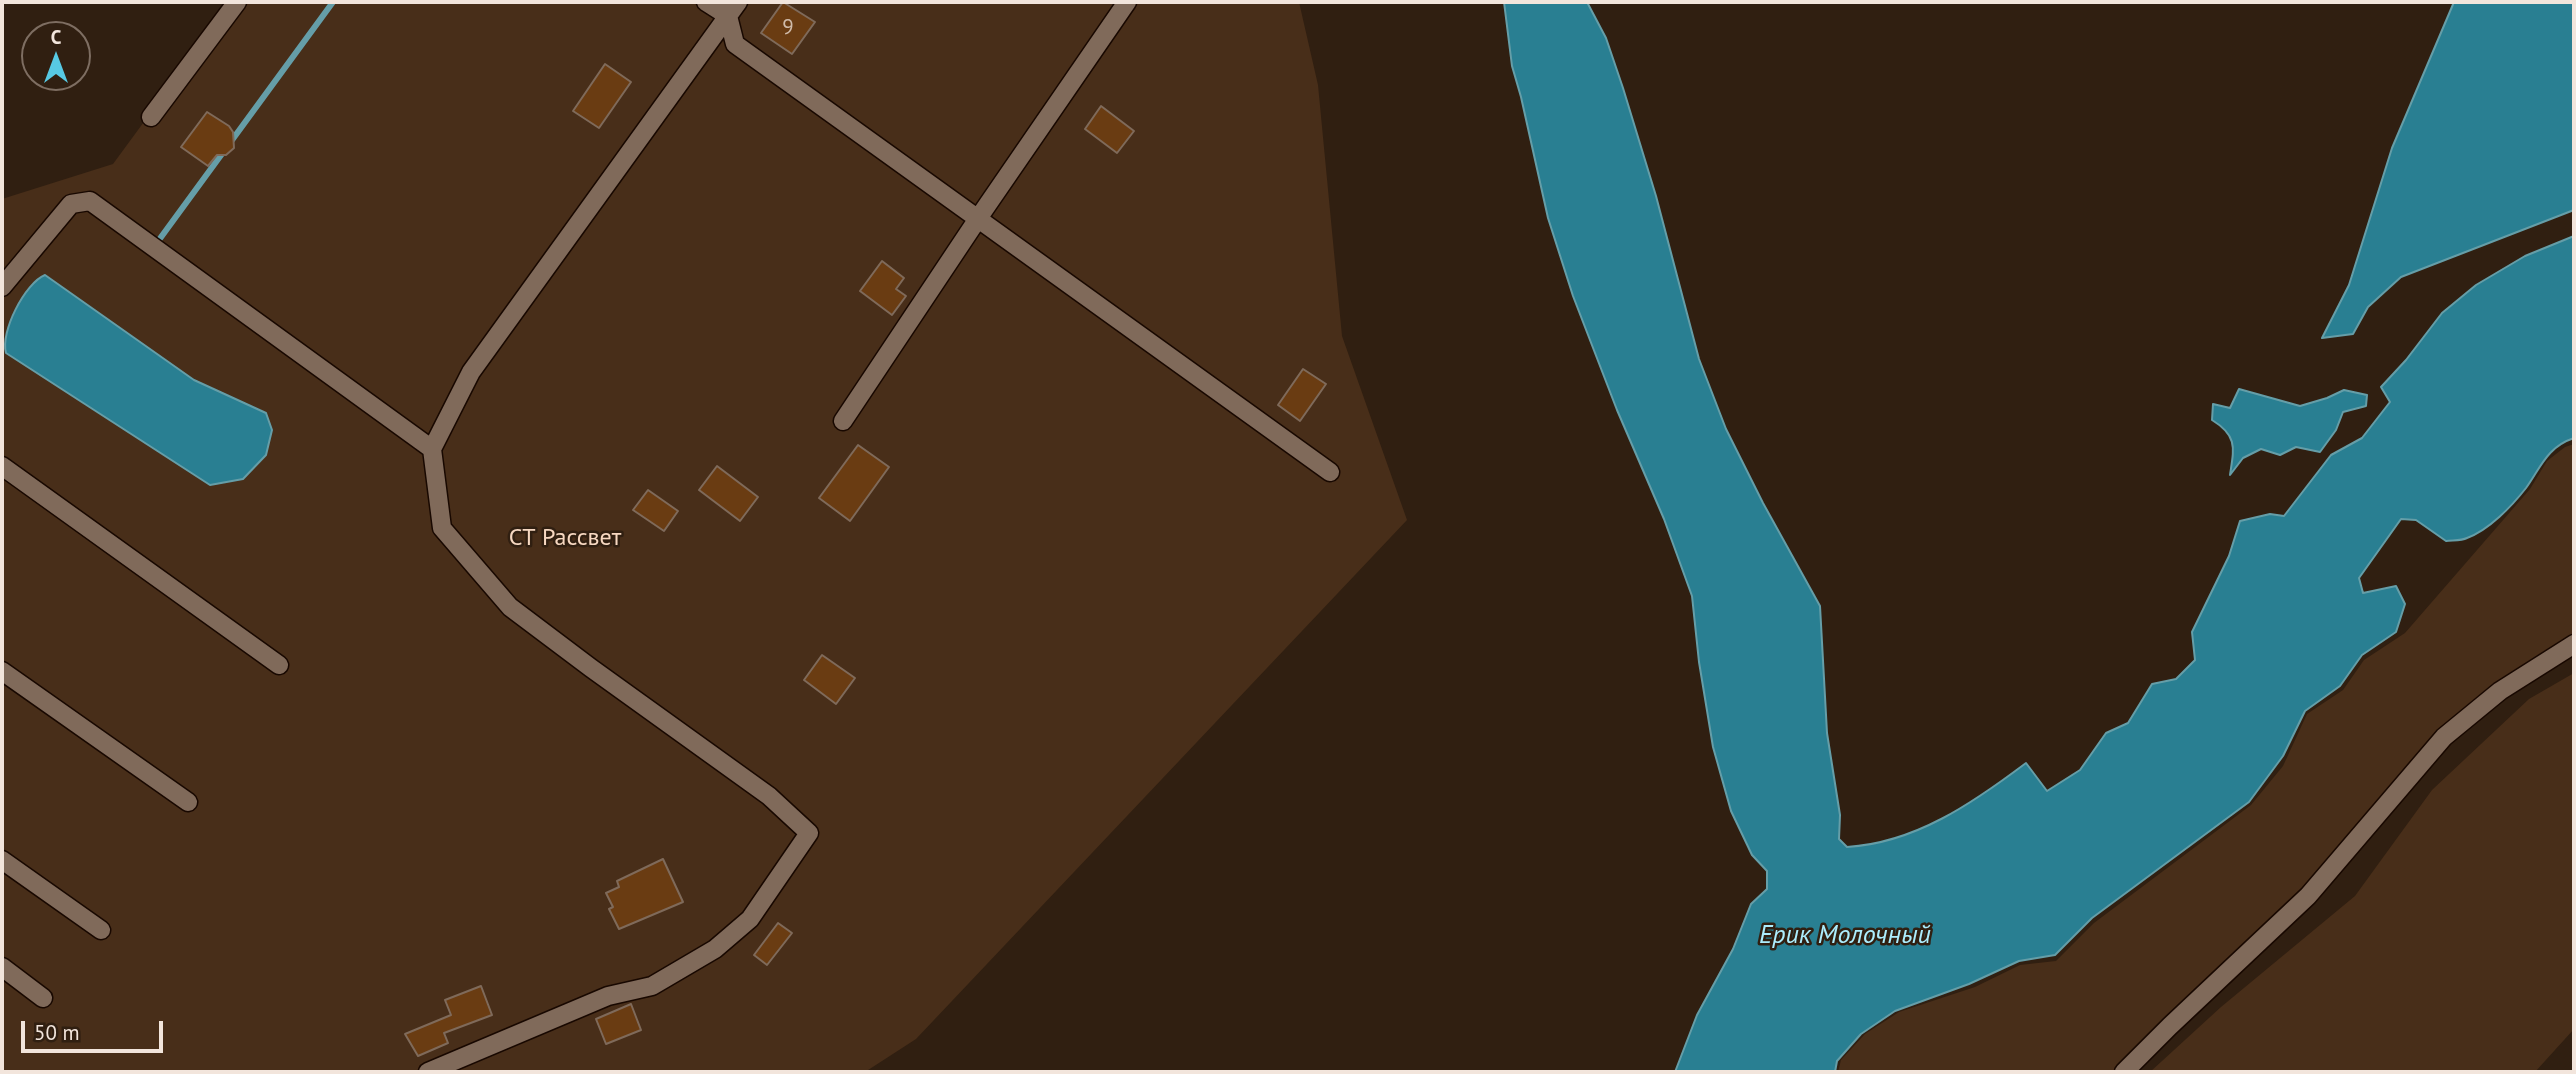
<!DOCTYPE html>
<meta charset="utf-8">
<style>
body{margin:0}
#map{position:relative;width:2576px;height:1074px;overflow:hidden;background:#301f11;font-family:"PT Sans",sans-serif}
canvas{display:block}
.frame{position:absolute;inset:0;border:4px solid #f2e5dc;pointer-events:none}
.north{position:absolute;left:21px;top:21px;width:70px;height:70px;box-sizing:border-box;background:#301f11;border:2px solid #7e6e62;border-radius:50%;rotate:0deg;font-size:19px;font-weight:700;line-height:28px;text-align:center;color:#f2e5dc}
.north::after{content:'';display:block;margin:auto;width:24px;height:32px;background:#57c9e3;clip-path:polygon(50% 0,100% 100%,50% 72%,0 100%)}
.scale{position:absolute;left:21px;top:1021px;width:142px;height:32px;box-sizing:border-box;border:4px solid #f2e5dc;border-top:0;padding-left:9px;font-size:21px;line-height:24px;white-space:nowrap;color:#f2e5dc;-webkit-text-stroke:5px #301f11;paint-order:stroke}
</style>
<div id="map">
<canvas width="2576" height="1074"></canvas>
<div class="frame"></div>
<div class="north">С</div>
<div class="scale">50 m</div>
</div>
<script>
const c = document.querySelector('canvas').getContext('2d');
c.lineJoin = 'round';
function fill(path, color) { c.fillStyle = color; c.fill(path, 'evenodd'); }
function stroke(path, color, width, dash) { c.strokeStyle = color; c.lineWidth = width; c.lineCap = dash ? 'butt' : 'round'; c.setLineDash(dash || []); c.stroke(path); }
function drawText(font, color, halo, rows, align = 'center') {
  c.font = font + ' "PT Sans",sans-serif'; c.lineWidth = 5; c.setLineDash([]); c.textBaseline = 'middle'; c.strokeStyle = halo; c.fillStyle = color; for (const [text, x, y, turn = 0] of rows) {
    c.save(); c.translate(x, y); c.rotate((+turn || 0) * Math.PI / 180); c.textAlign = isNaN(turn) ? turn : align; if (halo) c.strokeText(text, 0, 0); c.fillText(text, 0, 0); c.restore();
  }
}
fill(new Path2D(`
 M232 2H1299L1318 85 1342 336 1407 520 916 1039 865 1072H2V199L113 164Z
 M2574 444V642L2500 689 2307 896 2123 1072H1838L1841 1060 1865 1034 1899 1012 1975 987 2020 965 2056 961 2094 923 2251 805 2283 766 2307 714 2343 690 2364 660 2405 633 2530 489 2547 461 2565 447Z
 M2574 673V1029L2535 1072H2150L2221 1007 2355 896 2432 790 2529 699Z`), '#482e19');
const water = new Path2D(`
 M1504 2H1587L1606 38 1623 88 1656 196 1699 359 1726 429 1763 503 1820 606 1827 733 1840 815 1839 839 1847 847C1915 843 1973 803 2026 763L2047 791 2080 770 2106 733 2128 723 2152 684 2176 679 2195 660 2192 632 2229 556 2240 521 2270 514 2284 516 2331 455 2362 438 2390 402 2381 387 2406 360 2442 313 2476 285 2525 256 2574 236V438C2547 447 2541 467 2526 488 2512 506 2489 530 2467 538 2461 541 2452 540 2446 541L2416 520 2401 519 2359 578 2363 593 2396 586 2405 604 2396 632 2362 655 2340 686 2305 711 2283 756 2249 802 2092 918 2055 955 2019 961 1969 984 1895 1011 1861 1034 1837 1061 1835 1072H1675L1697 1015 1733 949 1751 904 1767 889V871L1752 855 1731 811 1713 747 1699 662 1692 596 1664 519 1617 410 1573 296 1548 218 1521 97 1512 66Z
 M2454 2H2574V210L2401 277 2368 307 2353 334 2322 338 2349 285 2392 148Z
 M45 275 194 380 266 413 272 430 266 455 243 479 210 485 6 353C0 332 25 283 45 275Z
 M2239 389 2300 406 2327 398 2344 390 2367 395 2366 406 2343 412 2336 430 2320 452 2296 447 2280 455 2261 449 2243 458 2230 475C2234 448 2238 436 2212 420L2213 404 2230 408Z`);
fill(water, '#297f92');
stroke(water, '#659ea8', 2);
stroke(new Path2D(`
 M156 244 333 2`), '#659ea8', 6);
const building = new Path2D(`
 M783 2 815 22 792 54 761 33Z
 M605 64 631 82 599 128 573 111Z
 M1101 106 1134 131 1117 153 1085 129Z
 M207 112 229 126 233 132 234 148 226 155H217L208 166 181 147Z
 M882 261 904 278 896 289 906 296 892 315 860 291Z
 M1303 369 1326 384 1300 421 1278 405Z
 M858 445 889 467 850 521 819 498Z
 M717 466 758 497 740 521 699 490Z
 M648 490 678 511 664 531 633 510Z
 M822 655 855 678 836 704 804 680Z
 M663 859 683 902 619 929 609 909 613 907 606 893 619 887 617 881Z
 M778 923 792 933 767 965 754 955Z
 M481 986 492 1015 444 1033 448 1043 418 1056 405 1034 451 1015 445 1000Z
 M631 1004 641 1030 606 1044 596 1019Z`);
fill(building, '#6a3c12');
stroke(building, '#7f6a5a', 2);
const minor = new Path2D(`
 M706 2 728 16 735 44 1330 472
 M151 117 237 2
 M2 287 71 204 90 201 432 449
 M843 421 977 220 1127 2
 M2 466 279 665
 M2 671 188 802
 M2 860 101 930
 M2 967 43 998
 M428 1072 608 996 652 986 715 949 750 919 809 833 769 796 591 668 510 607 442 528 432 449 471 372 738 2
 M2124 1072 2170 1026 2308 896 2444 737 2500 691 2574 644`);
stroke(minor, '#180800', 21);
stroke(minor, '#806a5a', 18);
drawText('21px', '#d0bbaa', null, [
 ["9",788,28]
]);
drawText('24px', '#f7d8c1', '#301f11', [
 ["СТ Рассвет",565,538]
]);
drawText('italic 26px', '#acedfd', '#301f11', [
 ["Ерик Молочный",1845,936]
]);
</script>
